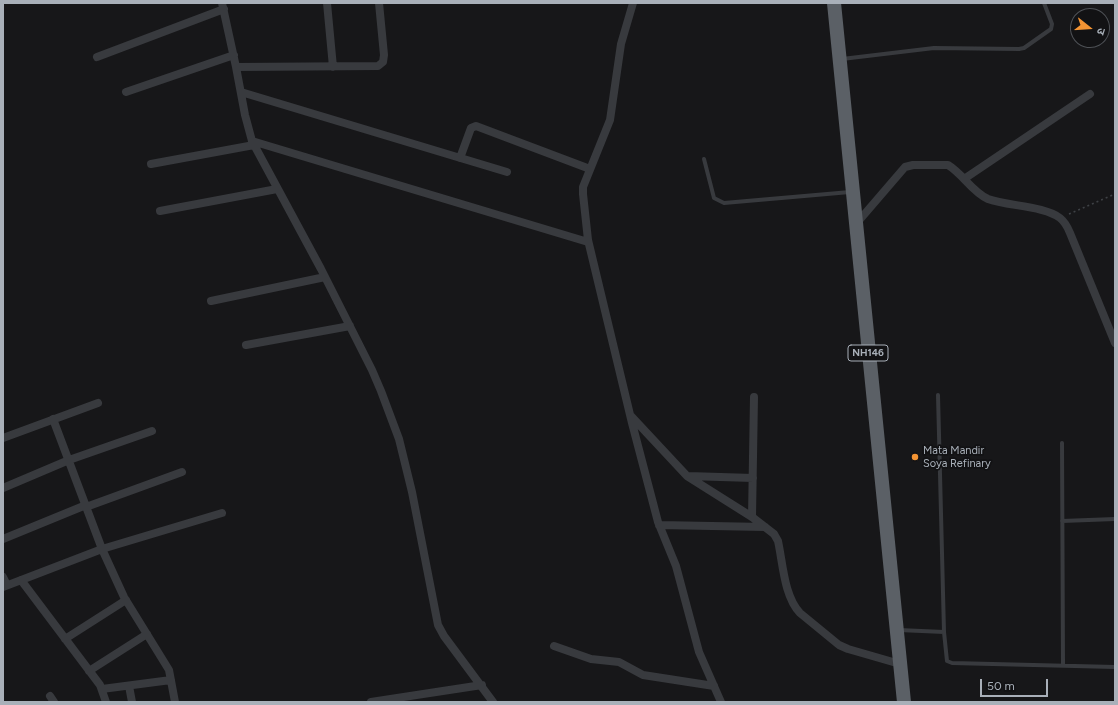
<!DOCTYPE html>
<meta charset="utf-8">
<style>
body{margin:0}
#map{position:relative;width:1118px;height:705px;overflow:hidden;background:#171719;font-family:Figtree,"Noto Sans Devanagari",sans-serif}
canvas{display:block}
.frame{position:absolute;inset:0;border:4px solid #a9b0b9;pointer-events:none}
.north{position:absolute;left:1070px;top:8px;width:40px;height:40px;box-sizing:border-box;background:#121214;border:1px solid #4e5156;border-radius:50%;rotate:107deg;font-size:11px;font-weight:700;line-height:16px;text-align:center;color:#a9b0b9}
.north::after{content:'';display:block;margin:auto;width:14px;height:18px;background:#f49433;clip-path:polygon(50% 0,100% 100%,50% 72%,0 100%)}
.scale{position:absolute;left:980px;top:679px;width:68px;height:18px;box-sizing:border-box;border:2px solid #a9b0b9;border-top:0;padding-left:5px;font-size:12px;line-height:14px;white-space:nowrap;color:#a9b0b9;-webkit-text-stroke:3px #121214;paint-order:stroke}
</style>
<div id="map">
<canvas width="1118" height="705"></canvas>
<div class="frame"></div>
<div class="north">उ</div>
<div class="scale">50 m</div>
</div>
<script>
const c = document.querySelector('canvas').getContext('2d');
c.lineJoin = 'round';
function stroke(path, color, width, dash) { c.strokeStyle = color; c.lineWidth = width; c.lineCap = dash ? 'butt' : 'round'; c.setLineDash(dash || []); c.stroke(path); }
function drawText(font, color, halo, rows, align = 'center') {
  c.font = font + ' Figtree,sans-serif'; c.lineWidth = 3.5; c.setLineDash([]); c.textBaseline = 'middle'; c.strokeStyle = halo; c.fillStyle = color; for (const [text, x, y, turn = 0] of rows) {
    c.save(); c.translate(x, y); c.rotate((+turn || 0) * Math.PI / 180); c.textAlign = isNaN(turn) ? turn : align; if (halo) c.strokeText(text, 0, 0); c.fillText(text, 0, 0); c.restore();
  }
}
stroke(new Path2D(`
 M1069 214 1115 194`), '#3e4145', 1.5, [2, 3]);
stroke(new Path2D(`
 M842 59 934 48 1019 49 1024 48 1051 29 1052 24 1044 3
 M704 159 714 198 724 203 850 192
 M938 395 944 632 947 661 952 663 1115 667
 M1062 443 1063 665
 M1062 521 1115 519
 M899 630 944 632`), '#383a3e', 4);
stroke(new Path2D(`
 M222 3 236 67 245 115 252 141 321 269 372 370 381 391 399 439 412 492 438 625 444 636 493 702
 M327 3 333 67
 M633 3 621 44 610 120 583 187V194L588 240 632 423 658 522 676 566 699 652 721 702
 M97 57 224 9
 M236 67 378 66 383 62 384 55 379 3
 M126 92 234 55
 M241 92 507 172
 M252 141 588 242
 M460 158 471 128 476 126 590 169
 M151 164 254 145
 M964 179 1090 94
 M160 211 277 189
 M856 224 905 167 913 165H948C963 174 972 192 988 199 1007 206 1045 206 1060 218 1065 222 1068 228 1070 233L1115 343
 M211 301 325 277
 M246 345 350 326
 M631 416 687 476 752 517 774 534 778 541C783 564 784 596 800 613L839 645 848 649 900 664
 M53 419 102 549 124 597 169 670 175 702
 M3 438 98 403
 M688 476 753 478
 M3 488 69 460 152 431
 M86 507 182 472
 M752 517 754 397
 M659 525 765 527
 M3 539 86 505
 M3 577 7 585
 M21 580 100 685 106 702
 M3 587 102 549 222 513
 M65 639 126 600
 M554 646 591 659 619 662 643 675 714 686
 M89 671 147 634
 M129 686 132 702
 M102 689 171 680
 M50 696 54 702
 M371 702 482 685`), '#383a3e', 8);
stroke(new Path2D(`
 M834 3 904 702`), '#5b6066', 14);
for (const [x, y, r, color] of [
 [915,457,4,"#f49433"]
]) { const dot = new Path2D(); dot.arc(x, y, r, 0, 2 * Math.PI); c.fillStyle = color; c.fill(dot); stroke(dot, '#121214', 1.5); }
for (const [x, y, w] of [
 [868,353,40]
]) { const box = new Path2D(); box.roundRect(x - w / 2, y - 8, w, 16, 3); c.fillStyle = '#121214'; c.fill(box); stroke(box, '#a9b0b9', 1); }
drawText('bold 10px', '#a9b0b9', null, [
 ["NH146",868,353]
]);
drawText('11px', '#a9b0b9', '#121214', [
 ["Mata Mandir",923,451],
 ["Soya Refinary",923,464]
], 'left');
</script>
